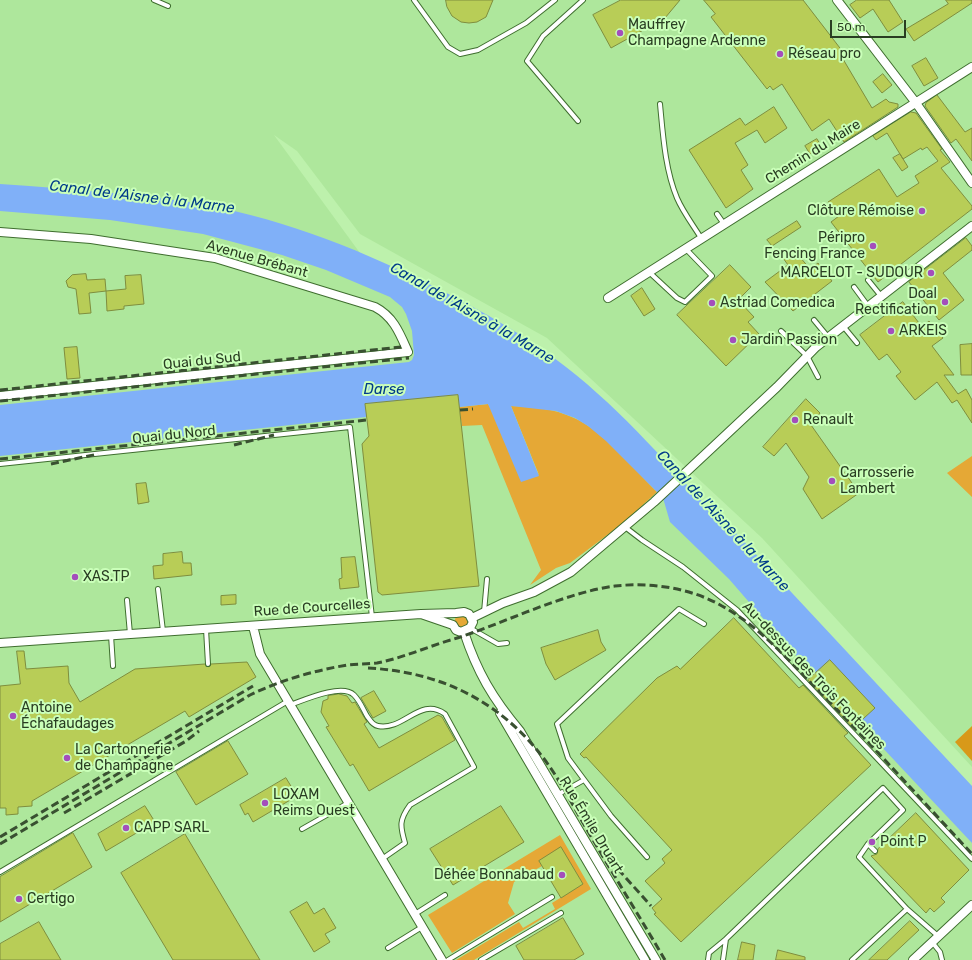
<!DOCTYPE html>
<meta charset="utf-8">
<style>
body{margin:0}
#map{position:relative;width:972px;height:960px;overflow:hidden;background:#bdf1ac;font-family:Rubik,sans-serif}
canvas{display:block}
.scale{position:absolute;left:830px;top:20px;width:76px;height:18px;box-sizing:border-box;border:2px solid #293d22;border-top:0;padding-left:5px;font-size:12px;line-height:14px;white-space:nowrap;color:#293d22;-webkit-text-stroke:3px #caffb9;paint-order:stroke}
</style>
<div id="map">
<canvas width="972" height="960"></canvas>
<div class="scale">50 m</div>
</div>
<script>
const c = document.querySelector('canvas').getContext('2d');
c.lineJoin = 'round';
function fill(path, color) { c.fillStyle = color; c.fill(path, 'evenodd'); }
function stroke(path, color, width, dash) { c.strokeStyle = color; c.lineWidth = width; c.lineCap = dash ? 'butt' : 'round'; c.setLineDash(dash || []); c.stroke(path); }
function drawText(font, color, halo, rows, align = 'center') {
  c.font = font + ' Rubik,sans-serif'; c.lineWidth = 4; c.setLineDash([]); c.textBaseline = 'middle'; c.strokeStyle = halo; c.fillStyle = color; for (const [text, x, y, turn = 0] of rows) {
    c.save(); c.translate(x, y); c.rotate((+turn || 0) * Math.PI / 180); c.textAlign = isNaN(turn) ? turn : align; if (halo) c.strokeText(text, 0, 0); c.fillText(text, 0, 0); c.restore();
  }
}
fill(new Path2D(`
 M0 0H972V767L762 538 547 338 360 234 297 151 274 135 376 275 617 429 972 810V960H0Z`), '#aee79c');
fill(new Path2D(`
 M488 404 539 475 511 406C532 406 555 409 574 418 605 432 633 468 657 492L622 524 570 563 556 568 530 585 541 570 482 425 462 426 459 407Z
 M972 456V497L947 473Z
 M464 614 470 622 461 630 454 623 456 616Z
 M560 835 591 889 474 960H456L519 922 523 928 555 909 552 903 583 884 561 848 539 861 542 866 514 882 508 903 515 914 452 953 428 915Z`), '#e5a836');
fill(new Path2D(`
 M972 726V761L955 742Z`), '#d89919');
fill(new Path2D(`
 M0 184C69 189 138 193 206 205 287 220 366 252 439 289 483 312 527 336 566 367 624 412 671 468 721 522L724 520 972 786V843L788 647 729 579 670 522 663 498 606 441 588 426 575 418 556 411 511 406 539 476 521 482 488 404 0 456V405L409 362 412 360 414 355 412 331 406 314 402 307 390 297 326 270 282 255 203 234 110 220 0 211Z`), '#80b0f8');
const building = new Path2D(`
 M446 0H493L486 17 477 22 469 23 461 22 452 16 447 7Z
 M621 0H680L665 18 611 48 593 15Z
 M704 0H803L843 52 840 54 872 108 886 99 889 102 898 104V107L844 142 829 119 812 131 782 84 773 90 770 86 767 89 711 17 715 14Z
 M857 0H889L903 22 888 32 873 9 860 18 850 5Z
 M946 0H972V3L914 41 906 29 948 4Z
 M926 58 938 78 924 86 912 66Z
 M883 74 892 85 882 93 873 82Z
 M937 95 965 132 972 128V161L956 139 951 143 925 106 926 103Z
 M774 107 787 128 765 143 757 130 735 143 748 165 741 170 753 189 726 208 689 150 740 118 745 125Z
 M911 112 916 113 942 149 940 150 950 162 941 168 972 206V209L878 282 831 222 839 216 828 202 879 169 897 197 919 183 915 176 938 161 927 147 922 150 921 148 903 159 887 133 876 140 873 136Z
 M817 139 822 147 810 154 805 146Z
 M900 154 908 167 902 171 893 158Z
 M797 221 801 227 772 246 767 240Z
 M966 238 972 246V250L943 273 964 300 939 320 909 282Z
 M794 250 810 269 818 263 832 281 793 311 765 282 788 265 783 258Z
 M730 265 751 287 738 300 754 317 748 322 759 334 726 366 677 315Z
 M86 274 87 280 105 279 106 291 89 293 91 313 79 314 76 289 68 287 66 281 72 275Z
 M141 275 144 304 124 306V309L107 311 106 291 126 289 125 276Z
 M642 288 655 309 644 316 631 296Z
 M903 302 922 327 929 321 943 338 932 346 954 375H944L958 394 966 389 972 400V423L957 400 952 403 937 382 915 400 896 376 901 372 887 354 879 360 860 335Z
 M972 344V375H961L960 345Z
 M77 347 80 378 67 379 64 348Z
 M458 395 479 586 382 595 378 592 362 444 369 436 365 404Z
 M806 399 820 413 811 425 859 493 822 519 803 489 809 477 786 443 774 456 763 447Z
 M146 483 149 502 138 504 136 484Z
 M182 552 183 563H191L192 575 154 579 153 566 163 565V554Z
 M355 557 359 587 340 589 339 579 342 578 341 558Z
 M236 595V604L221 605V596Z
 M734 618 799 688 803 685 848 733 844 736 871 765 681 942 654 914 656 913 652 908 662 899 645 881 665 863 662 859 672 850 586 757 584 758 580 754 657 678 677 666 680 669Z
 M598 630 601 642 606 650 555 680 546 664 541 648Z
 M17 651H24L26 669 68 666 69 683 80 702 135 669 205 664 209 667 211 664 247 662 256 677 189 717 185 711 32 801V806L18 807V814L6 815V808H0V686L20 684Z
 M830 660 875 708 853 728 808 680Z
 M374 691 386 711 373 718 361 698Z
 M339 694 347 696 352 703 355 702 367 722 364 724 379 748 438 715 442 717 455 740 369 791 353 764 350 766 326 727 329 726 321 712 323 701 328 699V696Z
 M228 741 248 774 196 805 176 772Z
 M286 778 297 796 253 822 248 813 245 815 240 805Z
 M145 806 155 822 106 851 98 834Z
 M501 806 524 842 453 885 430 849Z
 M916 813 969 870 941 898 945 902 934 912 930 908 926 913 871 856 877 854 878 849Z
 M73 833 92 867 0 922V877Z
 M185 834 260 960H173L121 873Z
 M561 847 583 884 561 898 539 861Z
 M307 902 314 914 324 908 336 928 325 934 330 942 314 952 290 912Z
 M563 918 584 954 574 960H524L516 946Z
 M910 921 919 930 887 960H869Z
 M39 922 61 960H0V944Z
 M742 942 755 945 753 960H738Z
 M778 950 805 957V960H776Z`);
fill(building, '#b8cd57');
stroke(building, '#7f8e3e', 1);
const lane = new Path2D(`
 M154 0 168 6
 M414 0 448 47 460 54 478 50 526 23 555 0
 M660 104C663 135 665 169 677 198 683 212 693 225 701 238
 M578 121 527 61 543 36 583 0
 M717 214 724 224
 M649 272 677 298 685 302 712 276 685 248
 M868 280 881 296
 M854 287 868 306
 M814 320 828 337
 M843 326 857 343
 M781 331 807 356 818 377
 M0 464 350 427 372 617
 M625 527 642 540 683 567 737 610 972 859
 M158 589 163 631
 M127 600 130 634
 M484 612 487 579
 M470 628 498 644 507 643
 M206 629 208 664
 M111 635 113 666
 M290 705C304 700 342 683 354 695 360 701 363 709 367 716 370 720 372 725 378 726 404 731 420 696 445 714L474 767 410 805C399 820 400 826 405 843L382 859
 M557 795 584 780
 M302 829 348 803
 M868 844 859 857 907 909 938 936
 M647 857 611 816 568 758 557 724 679 609 704 624
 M0 872 288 701
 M415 914 445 895
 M932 942 940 952 942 960
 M388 948 422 927
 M448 960 552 897
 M481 960 561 913
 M708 960 709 953 726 939 883 788 903 810 868 844 875 851
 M723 960 726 939
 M852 960 907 909`);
const street = new Path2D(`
 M837 0 916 103 972 183
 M0 232 91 239 215 258 375 307C394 317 400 334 408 352L0 396
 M608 298 972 67
 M472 618 503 603 534 592 571 572 654 502 714 446 777 387 816 347 972 226
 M253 626 260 654 442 960
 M464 632C477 672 493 699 520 731L656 960
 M0 643 421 614 456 613 464 612 469 614 473 622 470 628 461 632 456 630 453 625 421 614
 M500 713 645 960
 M913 960 972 905`);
stroke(lane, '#3f6e2f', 6);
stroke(street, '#3f6e2f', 10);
stroke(lane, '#fff', 4);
stroke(street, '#fff', 8);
stroke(new Path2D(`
 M0 390 401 347
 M0 401 409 358
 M460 410 473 409
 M234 445 274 435
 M0 459 367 420
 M51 464 98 454
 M368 668C445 672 508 705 552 770 566 791 578 815 592 838 616 879 641 919 665 960
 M64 813 186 741 199 731
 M0 837 253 686
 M0 844 250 695C281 680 313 671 347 665 357 664 367 664 377 663 403 658 429 646 454 639 505 623 563 593 615 586 651 582 691 588 722 606 759 626 788 660 818 690 870 743 921 799 972 854
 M610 860 651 906`), '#395031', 3, [8, 4]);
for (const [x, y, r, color] of [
 [620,33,4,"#a44ebc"],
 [780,54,4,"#a44ebc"],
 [922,211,4,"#a44ebc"],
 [873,246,4,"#a44ebc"],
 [931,273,4,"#a44ebc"],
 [945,302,4,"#a44ebc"],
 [712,303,4,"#a44ebc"],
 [891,331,4,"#a44ebc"],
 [733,340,4,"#a44ebc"],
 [795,420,4,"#a44ebc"],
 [832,481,4,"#a44ebc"],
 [75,577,4,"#a44ebc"],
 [13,716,4,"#a44ebc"],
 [67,758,4,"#a44ebc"],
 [265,803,4,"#a44ebc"],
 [126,828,4,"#a44ebc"],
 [872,842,4,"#a44ebc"],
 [562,875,4,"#a44ebc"],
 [19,899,4,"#a44ebc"]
]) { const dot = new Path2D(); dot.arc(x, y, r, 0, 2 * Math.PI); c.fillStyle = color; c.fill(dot); stroke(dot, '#caffb9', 1.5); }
drawText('14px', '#293d22', '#caffb9', [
 ["Mauffrey",628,25],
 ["Champagne Ardenne",628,41],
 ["Réseau pro",788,54],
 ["Clôture Rémoise",914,211,"right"],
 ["Péripro",865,238,"right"],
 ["Fencing France",865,254,"right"],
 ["MARCELOT - SUDOUR",923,273,"right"],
 ["Doal",937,294,"right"],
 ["Rectification",937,310,"right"],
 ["Astriad Comedica",720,303],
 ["ARKEIS",899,331],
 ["Jardin Passion",741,340],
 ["Renault",803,420],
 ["Carrosserie",840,473],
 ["Lambert",840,489],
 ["XAS.TP",83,577],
 ["Antoine",21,708],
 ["Échafaudages",21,724],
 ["La Cartonnerie",75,750],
 ["de Champagne",75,766],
 ["LOXAM",273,795],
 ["Reims Ouest",273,811],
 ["CAPP SARL",134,828],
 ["Point P",880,842],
 ["Déhée Bonnabaud",554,875,"right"],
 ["Certigo",27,899]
], 'left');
drawText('14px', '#293d22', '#caffb9', [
 ["Chemin du Maire",813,152,-32],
 ["Avenue Brébant",257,259,16],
 ["Quai du Sud",202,361,-6],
 ["Quai du Nord",174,435,-6],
 ["Rue de Courcelles",312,608,-4],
 ["Au-dessus des Trois Fontaines",814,676,46],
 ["Rue Émile Druart",591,825,59]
]);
drawText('italic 15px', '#003b89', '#caffb9', [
 ["Canal de l'Aisne à la Marne",142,197,7],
 ["Canal de l'Aisne à la Marne",472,313,30],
 ["Darse",384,390],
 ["Canal de l'Aisne à la Marne",723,521,47]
]);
</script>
